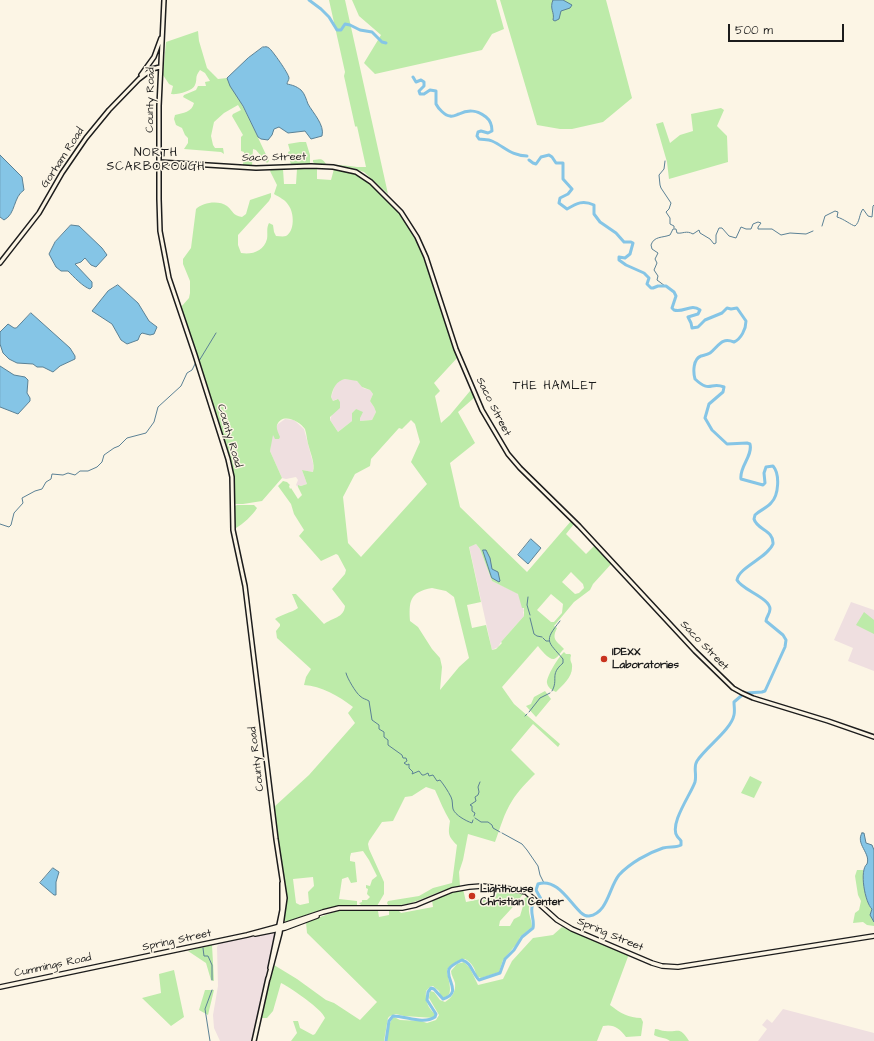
<!DOCTYPE html>
<style>
body{margin:0}
#map{position:relative;width:874px;height:1041px;overflow:hidden;background:#fcf5e5;font-family:"Architects Daughter",sans-serif}
canvas{display:block}
.scale{position:absolute;left:728px;top:24px;width:116px;height:18px;box-sizing:border-box;border:2px solid #1c1c1c;border-top:0;padding-left:5px;font-size:12px;line-height:14px;white-space:nowrap;color:#1c1c1c;-webkit-text-stroke:3px #fcf5e5;paint-order:stroke}
</style>
<div id="map">
<canvas width="874" height="1041"></canvas>
<div class="scale">500 m</div>
</div>
<script>
const c = document.querySelector('canvas').getContext('2d');
c.lineJoin = 'round';
function fill(path, color) { c.fillStyle = color; c.fill(path, 'evenodd'); }
function stroke(path, color, width, dash) { c.strokeStyle = color; c.lineWidth = width; c.lineCap = dash ? 'butt' : 'round'; c.setLineDash(dash || []); c.stroke(path); }
function drawText(font, color, halo, rows, align = 'center') {
  c.font = font + ' "Architects Daughter",sans-serif'; c.lineWidth = 3; c.setLineDash([]); c.textBaseline = 'middle'; c.strokeStyle = halo; c.fillStyle = color; for (const [text, x, y, turn = 0] of rows) {
    c.save(); c.translate(x, y); c.rotate((+turn || 0) * Math.PI / 180); c.textAlign = isNaN(turn) ? turn : align; if (halo) c.strokeText(text, 0, 0); c.fillText(text, 0, 0); c.restore();
  }
}
fill(new Path2D(`
 M345 379 355 380 358 382 363 388 370 390 373 394 370 401 374 407 376 412 372 420 360 421 356 409 352 413V421L338 432 330 420 337 399 333 401 331 397 335 385 340 380Z
 M285 419 294 420 304 429 313 463V472L302 470 307 484 301 486 299 485 298 487 296 485 298 480 296 477 286 479 282 478 270 451 272 433 278 424Z
 M476 544 480 549 492 581 517 593 519 595 524 611 523 612 524 616 501 642 498 647 492 650 469 546Z
 M851 602 874 610V671L848 661 853 648 834 640Z
 M274 933 275 935 252 1041H220L214 1028 213 1015 218 986 217 947 219 943Z
 M783 1009 874 1033V1041H758L767 1029 762 1025 767 1019 772 1023Z`), '#efdfe0');
fill(new Path2D(`
 M329 0H345L388 194 364 172 352 168 315 164 313 162V160C321 160 321 157 326 164L350 166 357 167H366L357 126 356 127 355 126 344 76 345 72Z
 M352 0H496L504 29 492 34 482 50 375 74 364 63 381 35 359 16Z
 M500 0H606L632 98 603 122 572 129H560L537 125Z
 M198 31 199 41 207 68 218 79 227 78C231 88 238 96 242 105 252 124 260 142 269 161L267 163 256 150 253 149 252 165H243L244 152 241 151V137L243 135 232 116 233 114 241 110 238 105 224 113 214 122 211 136 213 145 215 148H223L224 154 221 152 184 149 188 143V138L185 135 182 128 176 125 174 119 175 115C183 113 192 112 194 103L183 97 184 95 196 90 198 86H206L205 82 210 81 205 73 200 70C194 78 198 78 195 85 193 91 177 95 171 94L173 86 169 84 163 75 166 42Z
 M721 108 724 110 717 126 727 136 728 162 669 179 667 162 656 124 663 122 670 143 680 135 693 131 691 114Z
 M300 142H306L310 155V165H291L288 152 290 151 288 144Z
 M317 168V179L331 180 334 169 353 173 364 178 400 213 413 233 419 245 458 357 434 383 440 391 435 396 441 423 450 415 470 391 472 392 475 397 458 412 475 443 450 463 460 507 527 572 571 521 574 524 566 534 586 554 596 544 613 562 593 584 590 590 574 602 554 626 557 628C551 640 557 641 564 649 561 651 558 658 554 659 549 660 541 650 538 646L537 647 502 687 514 704 560 744 558 747 533 724 511 750 535 774C527 782 518 791 512 801 504 813 500 829 495 842L468 834 463 860 459 872 460 886C454 888 448 889 442 891 422 898 410 907 388 905L387 903 388 901 419 896 433 888 452 883 457 845C448 836 448 834 450 821 444 811 440 801 435 790L426 787 412 796 405 797 393 821 382 822 369 841 368 844 369 849 384 882V894L377 906 361 905 359 903 362 902V900H367L370 897 367 894 368 889 366 888V885L370 886 372 880 377 876 369 860 363 851 351 853 350 857V861L355 862 357 882 351 883 348 877 342 879 339 899 357 901V905C331 905 309 914 286 922L284 920 287 895 284 881 274 807 309 775 355 723 348 713 353 707C339 696 321 686 304 685L306 677 311 669 277 638 276 631 280 626V624L275 619C282 614 291 613 298 608L292 594H296L324 624C332 618 344 618 345 606L332 589 345 574 346 570 338 555 336 554 321 561 299 536 304 530 294 514 291 504 278 486 283 481 287 482 290 485 289 486 290 489 291 488 298 499 302 495 298 487V485L301 486 307 484 302 470 313 472C315 463 311 455 309 447 307 442 307 435 305 429 300 421 282 412 277 425 276 429 279 434 280 437L279 439H275L273 435 270 451 282 478 262 501 243 504H236L234 503 233 481 225 445 181 307 189 298 190 293V281L183 264V259L191 248 196 209C203 202 219 200 227 206 234 212 232 215 242 217L246 214 250 200 271 193V197L269 201 238 235V245L241 253C252 255 264 251 267 239 268 234 266 228 269 223L273 225 274 232 276 236C279 236 283 237 286 236 295 231 294 213 289 206 286 200 279 197 274 194L277 185 270 171 271 170 283 169 284 184H296L297 169ZM345 379 357 381 362 387 370 390 373 394 370 401 374 407 376 412 372 420 360 421V418L363 412 356 409 352 413V421L338 432 330 420V417L340 408V402L338 399 333 401 331 397C333 388 336 381 345 379ZM411 420 415 424 420 442 411 462 427 484 361 557 348 543 343 497 355 474 370 466 371 459 399 428 402 429ZM476 544 480 549 492 581 518 594 522 608H524V616L501 642 502 643 496 649 492 650 486 625 472 628 467 605 481 602 469 547ZM571 572 583 584 584 588 579 593 575 594 562 582ZM432 588 446 591 454 597 469 658 459 667 440 690 442 667 440 658 432 649 418 627 410 621C409 602 409 592 432 588ZM551 594 563 604 562 613 554 622H551L537 610ZM313 877 314 886 308 892 309 903 300 905 296 903 293 879Z
 M237 505H254L257 508C253 515 243 524 236 528L234 527V509L235 506Z
 M864 612 874 620V634L856 625Z
 M564 652 566 654H570L571 655C569 663 573 662 572 668 572 677 563 685 556 692 552 690 548 688 547 683 546 677 559 656 564 652Z
 M545 691 551 699 536 717 526 706 531 704 534 697Z
 M750 776 762 782 754 798 741 793Z
 M857 870H863C863 880 865 903 872 909L870 915 874 922V926L867 925 863 922 853 923 855 913 859 910 861 901 858 895 855 876Z
 M463 889 466 902 491 897 493 890 523 894C516 904 508 912 500 921L499 926H510L514 919 520 916 523 906 521 901 528 896 532 901C525 909 532 918 532 927L520 937 518 944 514 947 503 960 499 972 481 978 476 976C476 969 471 962 465 959 458 960 451 964 447 970 447 978 457 999 441 997L439 991 433 986H431L426 991C425 1001 428 1008 435 1014L434 1018 404 1016 396 1014 390 1016 388 1018 384 1041H291L297 1033 293 1021H298L300 1028 313 1035 315 1034 325 1018C322 1009 291 988 281 983L273 1011 267 1018H260L274 965 297 979 326 1000 334 1003 360 1020 377 1002 307 933 306 922 337 911 346 910 378 911 379 917 389 915V911H399L401 913 433 907 432 900Z
 M562 927 629 954 610 1005C620 1013 629 1018 641 1018L643 1022 641 1036 626 1037C619 1028 614 1024 603 1026L597 1041H387C388 1033 388 1022 394 1017L400 1020 421 1021 427 1023 436 1020 439 1015 429 998 430 991 434 992 440 1000 445 1002C452 998 456 991 455 983 454 979 451 975 451 971L457 964 464 962 470 968 478 985 503 979 512 961 533 938 553 935Z
 M212 945 214 981 211 980 206 963 188 951Z
 M174 970 184 1017 171 1026 142 998 161 993 159 974Z
 M205 990H214L208 1015 199 1010Z
 M655 1029C659 1029 661 1031 665 1031 679 1033 679 1025 689 1041H670C665 1037 659 1038 654 1035Z`), '#bdeba9');
const water = new Path2D(`
 M553 0H563L572 5 570 8 561 11 559 19 555 21 553 20C555 12 549 9 553 0Z
 M263 47C266 47 266 46 269 48 272 50 289 74 289 78 289 80 287 82 287 84 292 85 296 86 301 90 305 94 306 99 308 104 313 113 325 125 322 136L311 139 305 131 288 133 279 127 274 129 272 135 268 140 261 139 258 137 243 106 230 86 227 78 248 58Z
 M0 155 22 177 24 190C13 197 16 214 4 220L0 217Z
 M71 225 79 226 102 248 107 255 96 267 91 265 85 258 81 262 75 264 92 282V287L90 289C83 287 73 276 68 271H61L56 267 49 254 55 242Z
 M118 285 138 303 149 321 157 327 154 334 150 335 142 333 140 335 138 340 127 344 121 340 112 324 92 311 108 291Z
 M31 313 70 348 75 356V359L60 366 53 372 43 367H37L33 364 17 363 9 359 3 353 0 344V332L8 324 14 328H16Z
 M0 366 14 375 25 377 28 380 27 393 30 398V401L18 414 0 407Z
 M531 539 541 548 528 564 518 555Z
 M483 550H486L490 558 492 569 498 572 500 581 499 582 492 578Z
 M862 833H864L866 843 872 845 874 850V922L870 915 872 909C865 903 859 870 867 864 871 853 855 844 862 833Z
 M53 868 59 872 56 882V895H54L40 883Z`);
fill(water, '#85c5e6');
stroke(water, '#5b8195', 1);
stroke(new Path2D(`
 M665 161 664 169 659 175 660 185 661 188 671 203 669 209 666 212 670 218V224L674 226V228
 M822 226 825 216 835 211 838 212 837 217C844 219 851 225 855 226 860 222 859 214 863 209L868 216 872 217 873 206 874 205
 M665 286 657 280 658 276 654 270 657 263 655 259 658 253 652 249 651 245C654 236 662 238 670 235L673 229H676L677 233C683 234 686 230 693 234L699 230 700 233 710 239 714 244 716 243V235L719 228H722L729 236 736 238 741 227 746 229H751L753 224 758 222 761 223 758 227V229H772L781 235 790 233 806 234 813 231
 M199 361 216 333
 M0 524 9 527 11 525 14 513 23 503 22 498 35 491 42 489 46 482 51 479 52 474 63 475 68 473 75 475 80 471H88L97 467 102 462 104 455 114 448 119 446 127 438 146 433 154 422 158 407 181 386 187 373 192 370 196 362
 M528 597 527 605 530 615
 M530 618 534 634 537 636 542 637
 M543 638 546 641H549
 M346 673C347 678 356 693 360 696 363 699 366 699 369 701L372 720 379 725V729L384 732V737L388 740V745L402 755 403 758H406L407 761 404 763 407 765 409 764V768L413 772 412 774 419 771 422 775H424L428 773 429 776 433 775 437 781 440 780C444 785 448 791 451 797 453 801 452 805 453 809 455 815 466 821 472 823L473 820
 M552 691C559 679 549 675 563 663V659C548 641 543 642 560 621
 M529 712 540 698 550 693
 M525 716 527 714
 M474 816 475 813 472 811V806L470 805 476 801 475 797 478 795 479 792 478 787 480 782
 M475 818 481 822H488L492 825 493 828 500 832
 M502 833 522 844 527 850 538 866 540 875 544 883
 M203 948 204 956H208L212 965V980
 M210 1041 205 1009 212 990`), '#5b8195', 1);
stroke(new Path2D(`
 M309 0 321 9 329 17 337 30H341L345 24 350 25 360 30 372 32 382 42 386 43
 M413 77 416 82 421 80 424 82V86L419 91 420 94H424L430 90 436 91V104C438 108 445 116 450 116 453 117 456 115 459 114 469 109 477 110 486 117 491 121 492 125 492 131L488 133 481 131 478 132 477 136 479 139C483 140 488 139 492 141 505 147 512 156 527 156
 M529 160 533 163 536 164 541 157 549 155 552 157 556 163H563V179L572 189 568 194 560 198 559 203 567 209C577 203 583 200 594 205V214L600 222 616 233 624 242H631L633 243 630 254 625 258 619 257V260L626 265 644 273 649 278 647 284 651 288H653L658 286H666L674 292 676 296 672 308 674 310C684 313 691 303 700 310L698 314 688 317 691 323 692 328 698 327 705 320 722 313 727 308 731 309 737 308 746 321C746 329 741 339 734 342 721 337 719 346 710 353 707 355 704 355 701 356 693 359 693 372 695 379 711 394 710 381 724 387L723 392 709 404 705 418 712 430 727 444 747 443 750 444C753 456 739 467 741 479L763 485 765 483 764 473 766 467 773 466C780 474 779 495 771 503 767 508 760 510 755 515L754 519C757 530 774 530 773 544 767 558 739 567 737 580 742 590 770 598 770 609 770 614 766 617 766 621L783 635 786 640 785 647 765 691 762 692 747 693
 M386 1041 389 1021 393 1016C406 1016 423 1025 435 1017L436 1014 427 1000 428 992 431 988 434 989 443 999C463 993 445 979 449 969 451 965 458 962 462 960 472 963 472 973 479 980L500 973 505 959 514 950 522 937 533 928C535 919 529 912 533 903L541 899 536 890 538 884C562 876 576 918 589 916 608 913 609 887 619 875 630 863 648 853 663 848 669 846 676 848 681 845V841C680 839 678 838 677 836 669 824 691 794 695 782 697 774 693 767 697 761 706 747 731 730 734 715 735 711 734 706 734 702L741 696`), '#85c5e6', 3);
const secondary = new Path2D(`
 M164 0 159 106V199L160 231 169 278 195 355 228 459 232 477 233 530 245 586 276 839 285 898 280 933 268 979
 M141 75 154 57 161 38
 M159 162 256 168 311 166 333 167 356 172 371 182 401 212 417 237 426 257 456 349 482 410 508 454 520 468 579 526 695 651 733 688 742 693 753 698 828 721 874 737
 M0 263 39 213 62 173 86 138 109 110 139 79 152 69 160 67
 M270 968 282 910V883
 M254 1041 268 978`);
const primary = new Path2D(`
 M255 934 285 928 317 916
 M0 987 247 935 284 925 323 912 339 908H402L416 905 452 890 469 887 482 886 511 889 526 892 557 920 572 929 652 963 662 966 678 967 874 936`);
stroke(secondary, '#1c1c1c', 6);
stroke(primary, '#1c1c1c', 6);
stroke(secondary, '#fcf5e5', 3);
stroke(primary, '#fcf5e5', 3.5);
for (const [x, y, r, color] of [
 [604,659,4,"#c8321e"],
 [472,896,4,"#c8321e"]
]) { const dot = new Path2D(); dot.arc(x, y, r, 0, 2 * Math.PI); c.fillStyle = color; c.fill(dot); stroke(dot, '#fcf5e5', 1.5); }
drawText('11px', '#1c1c1c', '#fcf5e5', [
 ["County Road",151,100,-89],
 ["Gorham Road",63,158,-57],
 ["Saco Street",274,158,-1],
 ["Saco Street",493,407,63],
 ["County Road",229,436,74],
 ["Saco Street",704,646,46],
 ["County Road",257,759,-97],
 ["Spring Street",610,935,23],
 ["Spring Street",177,941,-12],
 ["Cummings Road",53,966,-12]
]);
drawText('bold 11px', '#1c1c1c', '#fcf5e5', [
 ["IDEXX",612,653],
 ["Laboratories",612,666],
 ["Lighthouse",480,890],
 ["Christian Center",480,903]
], 'left');
c.letterSpacing = '1px';
drawText('12px', '#1c1c1c', '#fcf5e5', [
 ["NORTH",156,153],
 ["SCARBOROUGH",156,167],
 ["THE HAMLET",555,386]
]);
c.letterSpacing = '0px';
</script>
